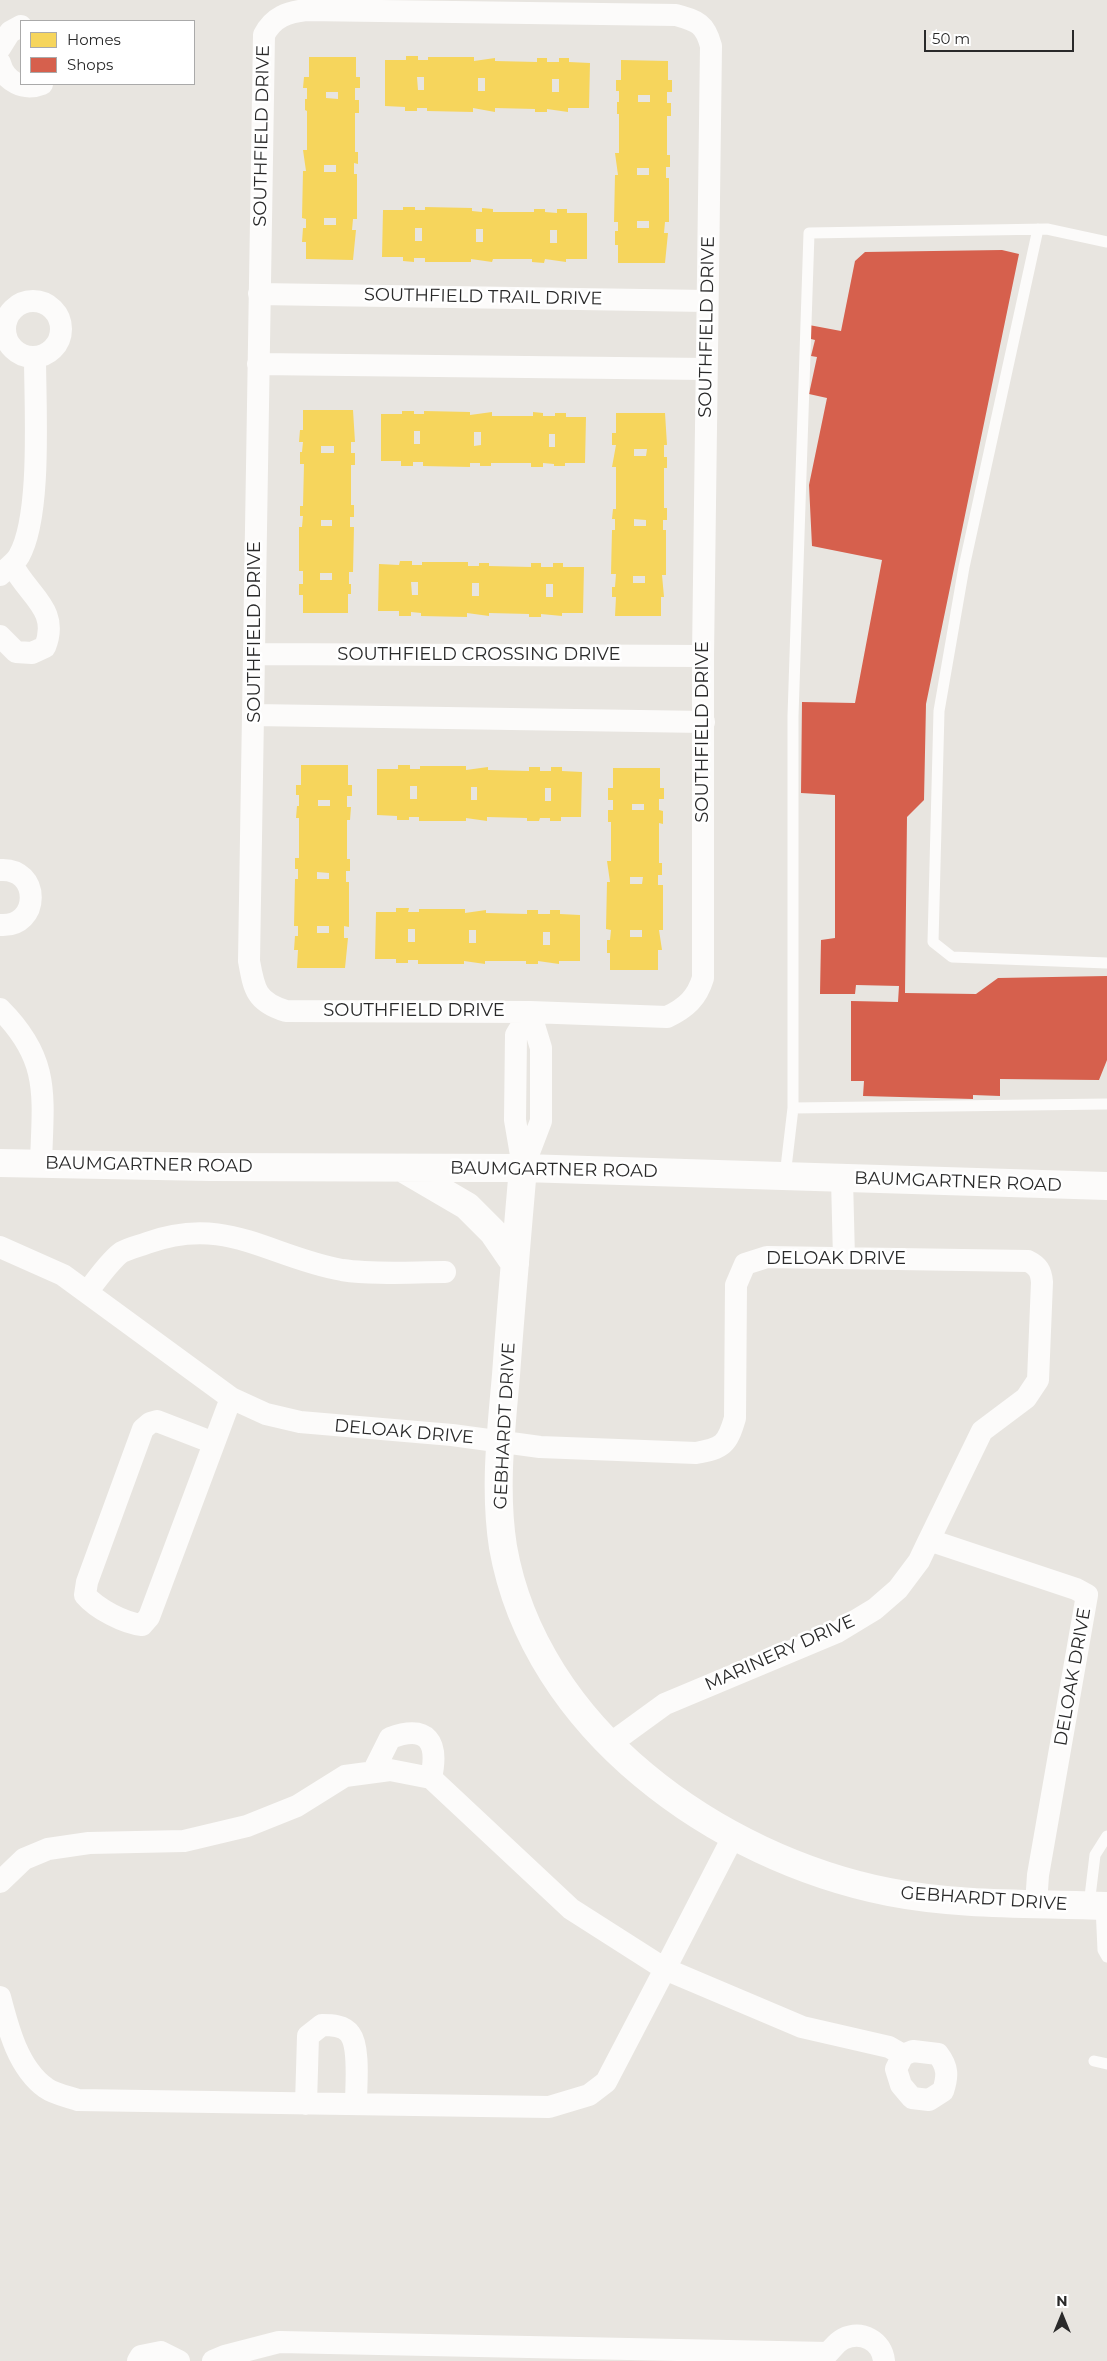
<!DOCTYPE html>
<style>
body{margin:0}
#map{position:relative;width:1107px;height:2361px;overflow:hidden;background:#e8e5e0;font-family:Montserrat,sans-serif}
canvas{display:block}
.legend{position:absolute;left:20px;top:20px;width:175px;height:65px;box-sizing:border-box;background:#fff;border:1px solid #aaa;margin:0;padding:6px 9px;list-style:none;font-size:15px;color:#2a2a2a}
.legend li{display:flex;align-items:center;gap:10px;height:25px}
.legend b{width:25px;border:1px solid #aaa}
.north{position:absolute;left:1037px;top:2291px;width:50px;height:50px;-webkit-text-stroke:4px #fff;paint-order:stroke;rotate:0deg;font-size:14px;font-weight:700;line-height:20px;text-align:center;color:#2a2a2a}
.north::after{content:'';display:block;margin:auto;width:18px;height:22px;background:#2a2a2a;clip-path:polygon(50% 0,100% 100%,50% 72%,0 100%)}
.scale{position:absolute;left:924px;top:30px;width:150px;height:22px;box-sizing:border-box;border:2px solid #2a2a2a;border-top:0;padding-left:6px;font-size:15px;line-height:18px;white-space:nowrap;color:#2a2a2a;-webkit-text-stroke:4px #fff;paint-order:stroke}
</style>
<div id="map">
<canvas width="1107" height="2361"></canvas>
<ul class="legend">
<li><b style="height:14px;background:#f6d55c"></b>Homes</li>
<li><b style="height:14px;background:#d6604d"></b>Shops</li>
</ul>
<div class="north">N</div>
<div class="scale">50 m</div>
</div>
<script>
const c = document.querySelector('canvas').getContext('2d');
c.lineJoin = 'round';
function fill(path, color) { c.fillStyle = color; c.fill(path, 'evenodd'); }
function stroke(path, color, width, dash) { c.strokeStyle = color; c.lineWidth = width; c.lineCap = dash ? 'butt' : 'round'; c.setLineDash(dash || []); c.stroke(path); }
function drawText(font, color, halo, rows, align = 'center') {
  c.font = font + ' Montserrat,sans-serif'; c.lineWidth = 5; c.setLineDash([]); c.textBaseline = 'middle'; c.strokeStyle = halo; c.fillStyle = color; for (const [text, x, y, turn = 0] of rows) {
    c.save(); c.translate(x, y); c.rotate((+turn || 0) * Math.PI / 180); c.textAlign = isNaN(turn) ? turn : align; if (halo) c.strokeText(text, 0, 0); c.fillText(text, 0, 0); c.restore();
  }
}
fill(new Path2D(`
 M406 56H418V60H428V57H474V61L495 58V61L537 62V58H547V62H559V58H569V62L590 63 589 108H568V112L547 109V112H535V109L495 108V112L473 108V112L427 111V108H417V111H405V107L385 106V60H406ZM417 77H424V90H418ZM478 78H485V91H478ZM552 79H559V92H552Z
 M309 57H356V77H360V88H355V100H359V113H355V152H358V164L354 163V174H357V219H353L352 230H356L353 260 306 259V242H302L303 228H306V219L302 218 303 171H306L303 150H307V111L305 110V99H307V88H303L304 77H309ZM326 92H338V99L326 98ZM324 165H336V172H324ZM324 218H336V225H324Z
 M621 60 668 61V80H672V92H667V103H671V116H667V155H670V167H666V178H669V222H665L664 233H668L665 263H618V245H615V231H618V222H614L615 175H618L615 153H619V114H617V102H619V91H616V80H621ZM638 95H650V102H638ZM637 168H649V175H637ZM637 221H649V228H637Z
 M403 207H415V210H425V207L472 208V211L482 212V208L493 209V212H534V209H545V212L557 213V209H567V213H587V259H566V262L545 259 544 263 532 262V259H493L492 262 471 259V262H425V258H414V262L403 261V257H382L383 210H403ZM415 228H422V241H415ZM476 229H483V242H476ZM550 230H557V243H550Z
 M303 410H353L355 442H351V453H355V465H351V505H354V517H350V527H354L353 572H349V584H351V594H348V613H303V595H299V584H303V571H299V527H302L303 516H300V506H303L304 464H300V452H302L303 442H299L300 430H303ZM321 446H334V453H321ZM321 520H332V526H321ZM320 573H332V580H320Z
 M402 411H414V414H424V411L470 412V415L492 412V416H533V412L543 413V416H555V413H566V417H586L585 463H565V466H554V464L543 463V467H531V463H491V466H480V463H470V467L423 466V462H413V466H401V461H381V414H402ZM414 431H420V444H414ZM474 432H481V445L474 446ZM549 434H555V447H549Z
 M616 413H665L667 445H664V457H667V468H664V508H667V520H663V530H666V575H662L664 597H661V616H615L616 597H612V587H615L616 574H611L612 530H615V519H612L613 509H616V467H612L616 445H612V433H616ZM634 449H647L646 456H634ZM634 519 646 520V526H634ZM633 576H645V583H633Z
 M400 561H412V565H422V562H468V566H479V563H489V566L531 567V563H541V567H553V563H563V567H584L583 613H562V616L541 614V617H529V614L489 613V616L467 613V617L421 616V613L411 612V616H399V611H378L379 564 399 565ZM411 582H418V595H412ZM472 583H479V596H472ZM546 584H553V597H546Z
 M301 765H348V785H352V796H347V807H351L350 820H347V859H350V871H346V882H349V927L344 926V938H348L345 968H297L298 950H294L295 936H298V926H294L295 879H298V869H295V858H299V818H296L297 806H299V795H296V785H301ZM318 800H330V806H318ZM317 872 329 873V879H317ZM317 926H329V933H317Z
 M398 765H410V769H420V766H466V770L488 767V770L529 771V767H540V771H551V767H562V771L582 772 581 817H561V821H550V818H540L539 821H527V818L487 817V821L466 818V821H419V817H409V820H397V816L377 815V769H398ZM410 786H417V799H410ZM471 787H477V800H471ZM545 788H551V801H545Z
 M613 768H660V788H664V799H659V810L663 811V824L659 823V863H662V875H658V885H663V930H659L662 950H658V970H610V953H607V940H610L611 930 606 929 607 882H610L607 861H611V822H608V810H613V800H608V788H613ZM632 804H644V810H632ZM630 877H643L642 884H630ZM630 930H642V937H630Z
 M396 908H409L408 912H419V909H465V913L486 910V913L527 914V910H538V914H550V910H560V914L580 915V961H559V964L538 961V964H526V961H485V964L464 961V964H418V960H408V963H396V959H375L376 912H396ZM408 929H415V942H408ZM469 930H476V943H469ZM543 932H550V945H543Z`), '#f6d55c');
fill(new Path2D(`
 M1002 250 1019 254 926 704 924 800 907 817 905 993 976 994 998 978 1107 976V1060L1099 1080 1000 1079V1096L973 1095V1099L863 1096 864 1081H851V1001L898 1002 899 986 856 985 855 994H820L821 940 835 938V795L801 793 802 702 855 703 882 560 812 546 809 485 827 398 809 394 817 357 811 356 815 340 807 338 809 325 841 331 855 261 865 252Z`), '#d6604d');
stroke(new Path2D(`
 M1038 229 964 567 939 711 933 942 952 957 1107 963
 M793 1108 1107 1104
 M785 1176 793 1108V716L809 233 1047 229 1107 242
 M1089 1905 1095 1855 1107 1836
 M1101 1906 1103 1950 1107 1957
 M1094 2061 1107 2064`), '#fcfbfa', 11);
stroke(new Path2D(`
 M306 10 676 15C697 21 705 23 711 46L703 656V978C697 998 686 1008 667 1017L530 1012 286 1011C256 1002 254 989 249 961L264 35C273 17 288 12 306 10Z
 M0 48 10 32 21 26
 M0 63C5 82 24 91 42 84
 M259 294 707 301
 M5 329a28 28 0 1 1 56 0a28 28 0 1 1-56 0Z
 M258 364 706 369
 M0 575C6 569 15 563 19 556 42 516 35 406 35 357
 M0 636 16 652 32 653 45 647C60 609 28 596 12 564
 M254 654 703 656
 M254 715 704 722
 M0 870C41 867 41 928 0 925
 M0 1009C51 1060 43 1096 41 1163
 M523 1167 515 1120 516 1035 530 1012
 M523 1168 541 1121V1048L530 1012
 M842 1179 844 1258
 M0 1247 63 1275 231 1398 266 1414 300 1422 452 1435 540 1447 696 1453C723 1448 727 1445 735 1418L736 1285 745 1264 767 1257 1028 1261C1038 1266 1041 1271 1042 1282L1038 1380 1026 1398 982 1431 929 1540 1076 1589 1087 1595 1038 1875 1036 1904
 M87 1292C96 1281 111 1259 122 1252 130 1248 139 1246 147 1243 226 1214 269 1257 342 1270 375 1275 412 1272 445 1272
 M214 1443 157 1421 150 1423 143 1429 87 1582 85 1595C97 1609 124 1623 142 1625L149 1617 231 1398
 M610 1744 665 1704 837 1632 875 1609 898 1589 919 1561 929 1540
 M373 1772 390 1738C428 1724 439 1742 431 1778
 M734 1835 665 1969 802 2027 889 2047 903 2055 896 2069 901 2085 912 2098 929 2100 943 2091C948 2076 948 2067 938 2054L913 2051 903 2055
 M0 1882 24 1859 48 1849 89 1843 184 1841 247 1826 297 1806 345 1776 390 1770 431 1778 571 1909 665 1969 606 2082 589 2095 549 2107 78 2100C69 2097 54 2094 46 2088 18 2068 8 2028 0 1997
 M306 2104 308 2036 322 2025C331 2025 344 2025 350 2034 360 2047 356 2086 356 2103
 M138 2361 141 2356 161 2352 179 2361
 M213 2361 225 2356 279 2342 828 2353C833 2348 837 2342 843 2339 862 2330 882 2341 884 2361`), '#fcfbfa', 22);
stroke(new Path2D(`
 M0 1163 210 1167 523 1168 1107 1186
 M402 1168 467 1206 493 1232 515 1264
 M523 1168C517 1237 511 1306 506 1375 501 1432 494 1490 503 1547 535 1729 717 1858 889 1892 960 1906 1035 1903 1107 1906`), '#fcfbfa', 28);
drawText('18px', '#2a2a2a', '#fff', [
 ["SOUTHFIELD DRIVE",262,136,-89],
 ["SOUTHFIELD TRAIL DRIVE",483,297,1],
 ["SOUTHFIELD DRIVE",707,327,-89],
 ["SOUTHFIELD DRIVE",255,632,-90],
 ["SOUTHFIELD CROSSING DRIVE",479,655],
 ["SOUTHFIELD DRIVE",703,732,-90],
 ["SOUTHFIELD DRIVE",414,1011],
 ["BAUMGARTNER ROAD",149,1165,1],
 ["BAUMGARTNER ROAD",554,1170,1],
 ["BAUMGARTNER ROAD",958,1182,2],
 ["DELOAK DRIVE",836,1259],
 ["GEBHARDT DRIVE",505,1426,-87],
 ["DELOAK DRIVE",404,1432,5],
 ["MARINERY DRIVE",780,1653,-24],
 ["DELOAK DRIVE",1073,1677,-80],
 ["GEBHARDT DRIVE",984,1899,4]
]);
</script>
